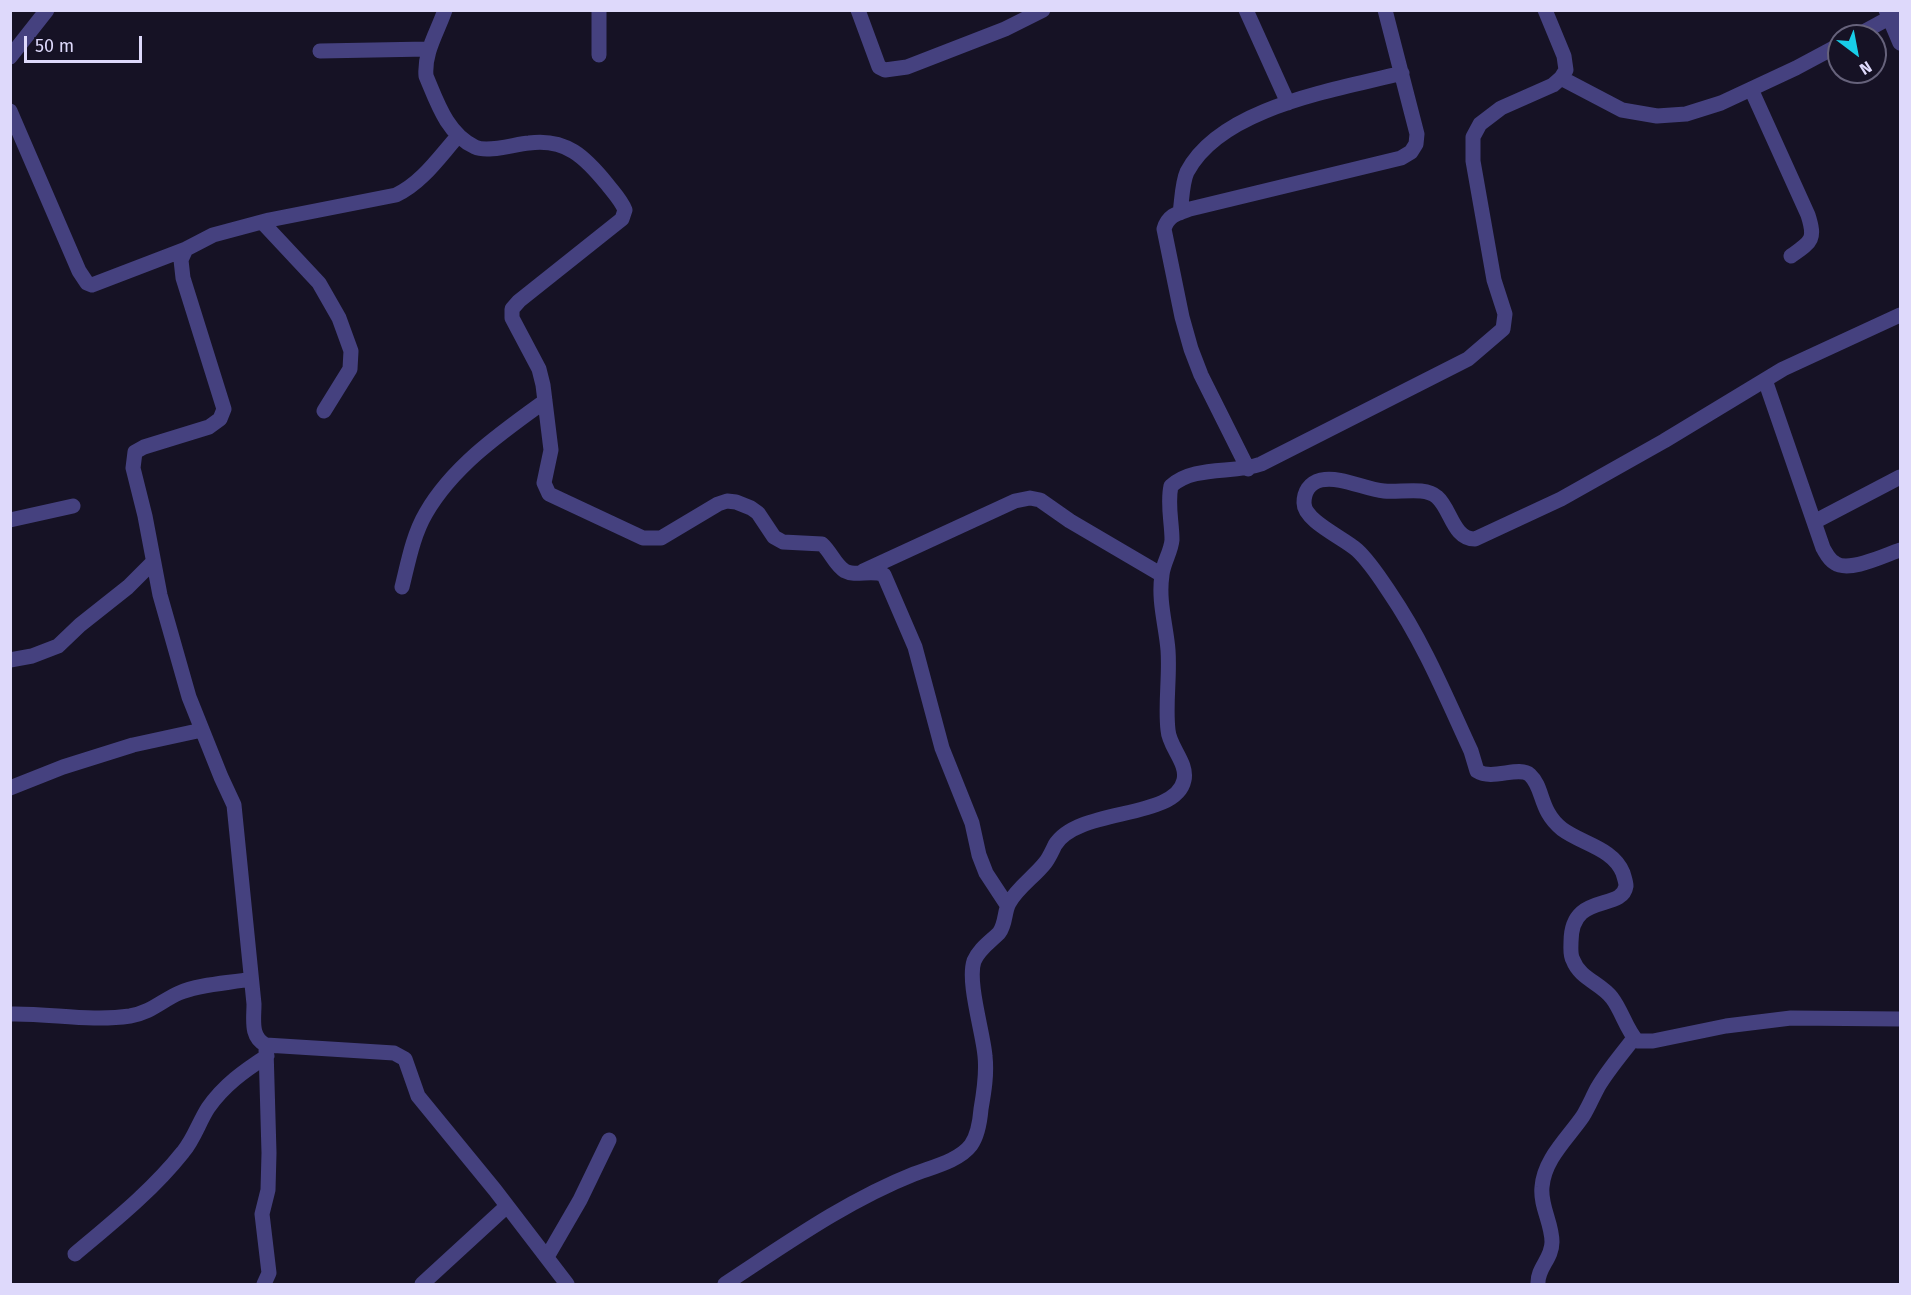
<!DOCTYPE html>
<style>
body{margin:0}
#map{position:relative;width:1911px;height:1295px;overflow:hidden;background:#161225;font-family:"Fira Sans",sans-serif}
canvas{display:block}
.frame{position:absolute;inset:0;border:12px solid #ded9fb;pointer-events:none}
.north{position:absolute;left:1827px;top:24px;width:60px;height:60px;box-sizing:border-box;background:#161225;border:2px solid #66627b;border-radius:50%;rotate:148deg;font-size:16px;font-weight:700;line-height:24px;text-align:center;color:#ded9fb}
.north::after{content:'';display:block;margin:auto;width:21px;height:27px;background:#18cee8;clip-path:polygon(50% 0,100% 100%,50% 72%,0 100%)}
.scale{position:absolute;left:24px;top:36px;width:118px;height:27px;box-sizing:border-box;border:3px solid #ded9fb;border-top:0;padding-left:8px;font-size:18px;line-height:21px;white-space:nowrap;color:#ded9fb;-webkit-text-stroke:4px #161225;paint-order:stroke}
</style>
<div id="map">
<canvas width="1911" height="1295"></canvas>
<div class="frame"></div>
<div class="north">N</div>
<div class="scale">50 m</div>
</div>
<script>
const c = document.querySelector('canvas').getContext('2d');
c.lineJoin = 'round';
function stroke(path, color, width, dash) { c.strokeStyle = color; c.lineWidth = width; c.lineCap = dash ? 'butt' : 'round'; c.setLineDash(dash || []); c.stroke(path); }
stroke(new Path2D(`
 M445 10C437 33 424 52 426 76 437 102 447 134 475 147 488 153 515 144 529 143 566 138 585 157 607 184 613 192 621 200 625 210L622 219 519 301 512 309V318L539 369 543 385 551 450 544 483 549 494 643 538H661L718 504 727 501 736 502 751 508 758 513 774 537 783 542 822 544C831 552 835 565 845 571 856 577 872 569 884 575L915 647 942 748 972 823 979 855 986 873 1007 905
 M599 10V55
 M858 10 879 67 885 70 907 67 1005 29 1043 10
 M1246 10 1288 103
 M1886 10 1900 43
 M1856 36 1889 18 1900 14
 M320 51 428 49
 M10 57 47 10
 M1561 78 1622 110 1657 116 1686 114 1721 103 1796 68 1839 45
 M1751 89 1808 215C1816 240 1811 242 1791 256
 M10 111 79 271 87 283 92 285 186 249
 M458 136C440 156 422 183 396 195L269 220 213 235 186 249 181 260 183 278 224 409 220 419 209 427 144 447 135 452 133 468 145 516 160 595 189 697 221 777 234 805 254 1004C254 1020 250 1037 266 1045L394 1053 405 1059 418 1096 495 1190 567 1284
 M1180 213C1182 200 1182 183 1187 172 1221 107 1336 90 1402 73
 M262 222 319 283 339 318 351 351 350 369 324 411
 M1900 315 1783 369 1664 441 1561 499 1475 539C1453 539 1451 509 1437 497 1425 486 1399 493 1384 491 1364 489 1341 476 1321 480 1309 483 1304 492 1304 503 1304 521 1344 538 1357 550 1370 562 1380 578 1390 593 1424 643 1446 697 1471 751L1477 771C1493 781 1519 765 1530 775 1544 788 1539 811 1562 829 1582 844 1613 848 1623 873 1624 877 1626 882 1626 886 1622 912 1571 891 1571 942 1571 948 1570 955 1573 960 1580 979 1601 983 1612 998 1622 1011 1626 1029 1637 1041H1653L1726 1026 1791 1018 1900 1019
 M1765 380 1823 548C1826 553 1829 560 1835 563 1849 573 1885 555 1900 550
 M1248 469 1201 375 1191 349 1182 317 1164 229C1168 215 1178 213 1190 209L1401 158 1411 152 1416 144 1417 134 1385 10
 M10 520 73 506
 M1814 522 1900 477
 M863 571 1015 501 1030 498 1040 500 1070 521 1162 575
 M402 587C408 563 413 535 426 513 453 466 502 432 545 401
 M10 660 32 656 58 646 80 625 128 587 153 562
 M10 788 63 767 133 745 202 730
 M10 1014C50 1013 90 1022 130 1016 152 1012 161 1001 179 993 199 984 230 983 251 979
 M75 1254C113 1222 152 1191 183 1152 194 1139 199 1122 208 1108 224 1085 244 1071 267 1056
 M547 1257 580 1200 609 1140
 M264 1284 269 1273 262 1214 268 1190 269 1153 266 1048
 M422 1284 507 1206
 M725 1284C786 1244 846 1201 914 1174 932 1167 959 1161 971 1145 978 1135 980 1121 981 1109 984 1092 987 1074 985 1056 983 1032 967 982 974 961 979 949 990 942 999 933 1006 924 1004 912 1009 903 1018 887 1034 877 1045 863 1049 858 1052 851 1055 845 1078 807 1176 820 1184 780 1188 763 1169 747 1168 730 1165 704 1170 677 1168 650 1166 625 1158 601 1162 575 1163 563 1171 552 1172 540 1172 522 1167 504 1171 486 1194 465 1233 474 1261 464L1468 359 1503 329 1505 314 1494 280 1473 161V137L1480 124 1501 108 1553 85 1561 78 1566 70 1564 56 1545 10
 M1538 1284C1537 1268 1552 1259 1552 1242 1552 1223 1540 1206 1542 1187 1544 1159 1568 1138 1583 1116 1589 1106 1593 1096 1598 1087 1608 1070 1622 1054 1634 1038`), '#45417f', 15);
</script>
